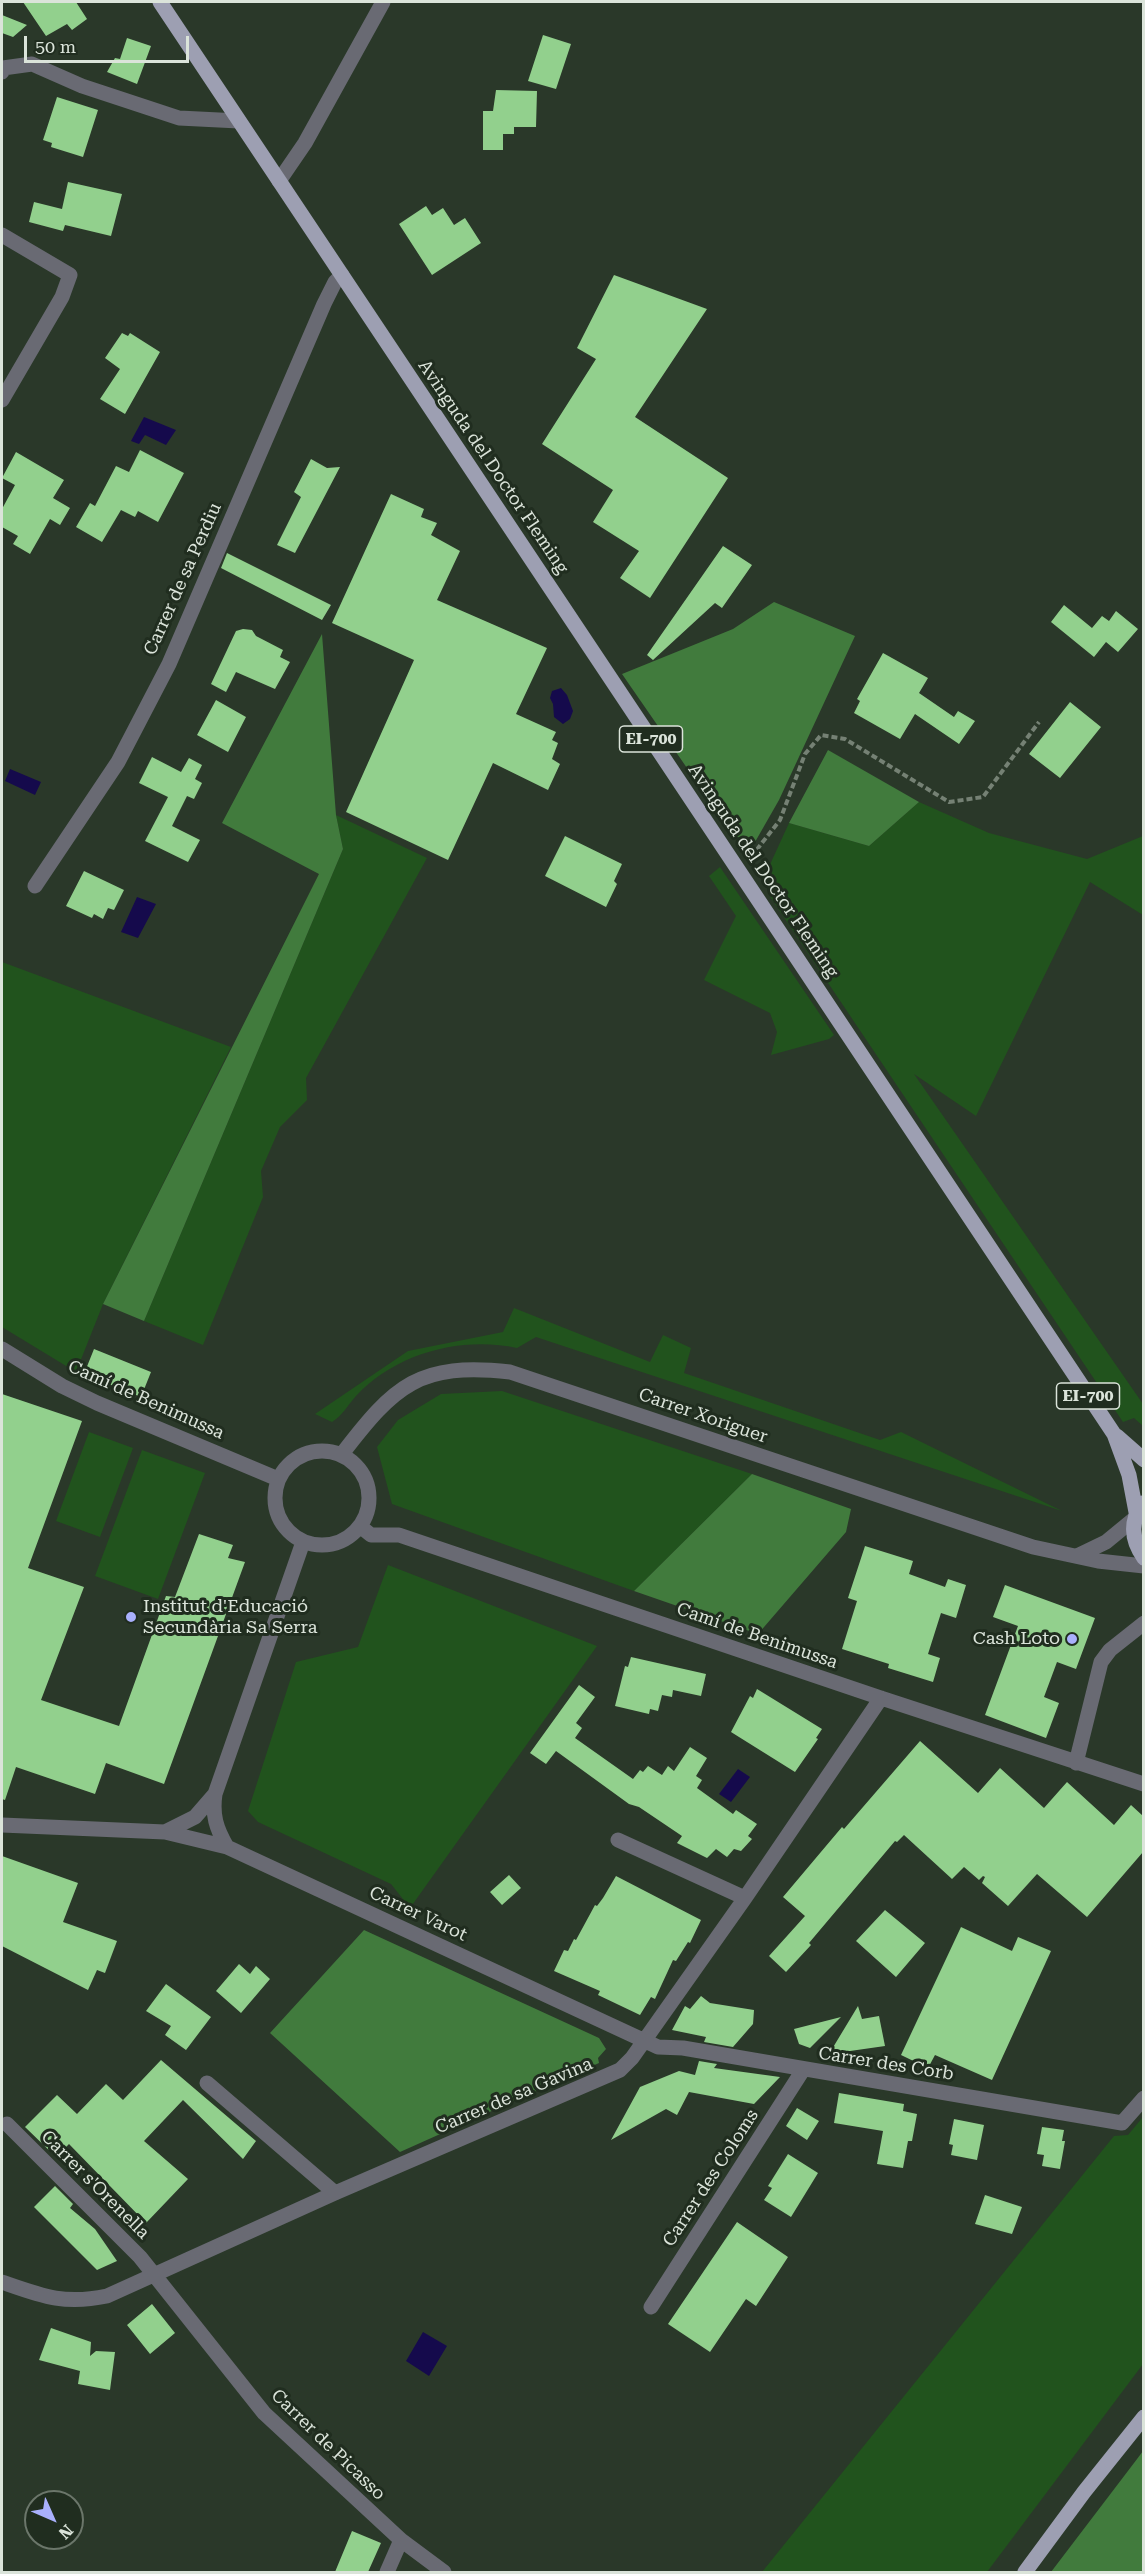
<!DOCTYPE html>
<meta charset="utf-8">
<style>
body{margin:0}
#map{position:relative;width:1145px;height:2574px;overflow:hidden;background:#2a3829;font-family:"Roboto Serif",serif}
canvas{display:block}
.frame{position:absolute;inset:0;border:3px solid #dbe4da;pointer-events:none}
.north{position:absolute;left:24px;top:2490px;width:60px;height:60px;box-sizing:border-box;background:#202d1f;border:2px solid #6b766a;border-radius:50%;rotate:135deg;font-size:16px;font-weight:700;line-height:24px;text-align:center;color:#dbe4da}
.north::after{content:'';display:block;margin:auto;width:21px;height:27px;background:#a9b0fc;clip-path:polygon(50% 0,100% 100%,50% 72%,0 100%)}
.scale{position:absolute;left:24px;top:36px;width:165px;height:27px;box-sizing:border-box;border:3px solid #dbe4da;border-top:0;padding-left:8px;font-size:18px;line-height:21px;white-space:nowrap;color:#dbe4da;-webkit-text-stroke:4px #202d1f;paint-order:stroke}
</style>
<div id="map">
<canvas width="1145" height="2574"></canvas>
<div class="frame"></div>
<div class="north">N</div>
<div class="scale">50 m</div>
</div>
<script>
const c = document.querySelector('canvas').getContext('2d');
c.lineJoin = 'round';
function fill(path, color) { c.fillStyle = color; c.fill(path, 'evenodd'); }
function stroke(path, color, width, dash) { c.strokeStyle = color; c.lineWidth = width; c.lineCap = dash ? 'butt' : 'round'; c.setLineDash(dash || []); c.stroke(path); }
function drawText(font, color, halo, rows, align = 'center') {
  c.font = font + ' "Roboto Serif",serif'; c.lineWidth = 6; c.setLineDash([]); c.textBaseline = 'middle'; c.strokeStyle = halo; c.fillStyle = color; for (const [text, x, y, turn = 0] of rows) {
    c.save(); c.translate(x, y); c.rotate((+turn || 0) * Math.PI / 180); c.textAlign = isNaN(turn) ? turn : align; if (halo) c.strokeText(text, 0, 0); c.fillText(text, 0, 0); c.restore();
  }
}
fill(new Path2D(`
 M919 802 989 833 1087 859 1143 836V915L1090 882 976 1116 914 1074 1143 1404V1426L1134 1418 1123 1422 769 895 767 871 789 823 869 846Z
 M336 815 427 858 306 1078 307 1100 280 1127 261 1171 263 1197 203 1345 144 1321 343 849Z
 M720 867 834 1035 829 1039 771 1055 777 1032 770 1013 704 980 736 916 709 876Z
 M2 962 231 1047 103 1304 76 1372 2 1327Z
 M514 1308 650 1362 663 1335 691 1348 684 1373 880 1440 901 1432 1062 1511 536 1337 517 1348C461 1336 396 1353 356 1396 347 1406 343 1415 332 1422L315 1414 408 1351 503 1332Z
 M502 1391 752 1474 634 1591 392 1504 377 1447 398 1420 441 1394Z
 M89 1432 133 1448 100 1537 56 1521Z
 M142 1450 205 1473 158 1599 95 1576Z
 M388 1565 597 1646 410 1908 391 1884 258 1822 248 1811 296 1662 358 1647Z
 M1143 2117V2364L987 2572H762L1114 2136 1128 2135Z`), '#21531d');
fill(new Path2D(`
 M774 602 855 636 779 800 755 842 734 836 622 674 733 629Z
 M322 634 336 815 343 849 144 1321 103 1304 319 874 222 823Z
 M828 750 919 802 869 846 789 823Z
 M752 1474 851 1509 846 1532 758 1634 634 1591Z
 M364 1930 599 2038 606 2049 598 2058 599 2063 400 2152 270 2033Z
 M1143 2451V2572H1051L1134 2463Z`), '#417b3d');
fill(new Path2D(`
 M144 417 176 430 166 445 145 435 139 444 131 441Z
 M561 688 567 695 573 711 570 719 563 724 554 717 553 704 550 698 552 691Z
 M10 769 41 782 35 795 5 781Z
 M137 897 156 904 138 938 121 932Z
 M738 1769 750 1777 731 1802 719 1794Z
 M423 2332 447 2346 429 2376 406 2361Z`), '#150a4c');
fill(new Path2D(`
 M23 2H76L87 19 72 30 67 24 46 36Z
 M2 15 27 25 13 37 2 33Z
 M543 35 571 44 556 89 528 81Z
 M127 38 151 46 137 84 107 72 115 58 120 59Z
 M496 90 537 91 536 127H514V134H503V150H483V111H493Z
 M57 97 98 110 83 157 51 147 52 143 43 140Z
 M68 182 122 194 111 236 65 225 63 231 29 222 34 202 62 209Z
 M426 206 432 215 443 208 454 225 465 218 481 243 432 275 399 224Z
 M614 275 707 309 635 417 728 478 650 598 620 578 639 551 593 522 613 490 542 444 596 359 577 348Z
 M122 333 128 336 130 333 160 352 125 414 100 399 120 369 105 358Z
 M140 450 184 473 158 522 138 511 135 517 121 510 102 542 76 527 90 503 95 506 116 466 129 472Z
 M16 452 64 480 53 498 70 508 60 525 50 519 30 554 13 544 18 536 2 527V509L15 485 2 478Z
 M311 459 327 468 340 467 295 553 277 545 301 497 294 492Z
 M391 494 424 509 421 517 437 523 431 535 460 551 437 600 547 648 516 714 556 732 552 740 558 743 552 759 560 764 548 790 493 763 448 860 346 812 414 660 332 623Z
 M723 546 752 565 722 608 715 603 653 660 647 655Z
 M227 553 331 605 322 620 221 568Z
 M1064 605 1092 628 1102 616 1109 621 1116 611 1138 629 1118 652 1106 642 1094 657 1051 622Z
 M243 629 252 630 256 636 283 650 280 657 290 662 275 689 236 672 226 692 211 684 236 631Z
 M883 653 928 678 919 693 954 717 958 711 975 721 959 744 915 714 900 739 854 713 860 701 857 699Z
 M216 700 246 717 228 752 197 735Z
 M1070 702 1101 727 1060 778 1029 754Z
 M152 757 181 772 189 758 202 765 195 779 202 783 194 799 187 796 172 826 200 840 188 862 145 841 168 797 139 783Z
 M565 836 622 864 614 881 617 884 606 907 545 876Z
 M84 871 124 890 114 910 108 908 103 919 94 914 92 918 66 906Z
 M94 1349 151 1372 141 1397 84 1374Z
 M2 1394 82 1421 28 1568 84 1587 41 1700 119 1726 166 1596 175 1597 199 1534 233 1545 228 1558 245 1562 164 1784 106 1763 95 1794 16 1767 5 1800 2 1799Z
 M865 1546 913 1561 909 1574 945 1587 948 1579 966 1585 956 1618 941 1613 928 1654 940 1658 933 1682 888 1668 889 1664 842 1649 857 1601 848 1598Z
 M1005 1585 1095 1618 1076 1669 1057 1662 1044 1697 1059 1703 1046 1738 985 1715 1018 1626 993 1617Z
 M631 1657 706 1674 701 1696 673 1690 672 1697 662 1695 658 1711 650 1709 649 1714 615 1706 625 1666 628 1667Z
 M579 1685 595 1697 576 1723 582 1728 575 1738 633 1779 640 1770 643 1772 648 1766 662 1775 668 1766 674 1771 690 1747 707 1758 696 1776 702 1780 697 1788 733 1814 736 1810 757 1824 748 1836 752 1839 741 1851 734 1849 727 1857 716 1849 707 1858 677 1843 682 1836 639 1807 629 1804 556 1751 546 1764 530 1753Z
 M757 1689 822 1729 816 1738 818 1739 795 1772 731 1732 750 1696 753 1698Z
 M920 1741 978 1793 1000 1768 1044 1808 1067 1782 1114 1825 1131 1805 1143 1816V1852L1087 1917 1037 1874 1008 1906 982 1883 985 1877 983 1876 979 1880 964 1867 952 1879 904 1835 897 1842 895 1841 809 1943 811 1945 786 1972 769 1956 805 1916 783 1897 842 1827 844 1829Z
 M2 1856 78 1883 63 1922 117 1941 105 1973 97 1970 88 1990 2 1946Z
 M509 1875 521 1888 502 1905 490 1892Z
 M616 1876 701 1920 690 1943 688 1942 676 1961 673 1960 655 1999 651 1997 640 2015 598 1995 600 1991 554 1971 564 1950 568 1951 574 1939 576 1940 595 1905 597 1906 603 1898Z
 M885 1910 925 1943 896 1977 856 1941Z
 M961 1927 1012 1951 1018 1937 1051 1951 992 2080 935 2055 928 2068 901 2055Z
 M239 1964 250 1974 256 1966 270 1979 241 2013 216 1991Z
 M166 1984 211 2017 186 2050 165 2035 171 2026 146 2011Z
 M701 1996 710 2003 754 2010 753 2024 733 2047 704 2042 706 2037 672 2030 685 2006 690 2009Z
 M858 2006 862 2019 879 2016 885 2046 829 2054Z
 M841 2017 810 2048 799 2044 794 2029Z
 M161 2060 256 2141 243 2159 183 2100 144 2141 188 2179 146 2223 69 2144 56 2157 25 2127 57 2095 77 2114 106 2084 123 2100Z
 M699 2061 717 2064 714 2068 780 2077 754 2104 689 2092 677 2115 666 2109 611 2140 640 2087 679 2071 695 2075Z
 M839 2093 904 2104 903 2111 917 2114 912 2141H908L903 2168 877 2164 883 2131 834 2123Z
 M797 2108 819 2121 807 2140 786 2126Z
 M954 2119 984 2125 977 2160 951 2155 953 2145 949 2144Z
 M1042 2127 1064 2130 1062 2141H1065L1060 2169 1042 2166 1044 2155 1037 2154Z
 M788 2154 818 2173 791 2217 764 2200 772 2188 768 2186Z
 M55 2186 73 2204 70 2208 95 2229 117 2261 97 2270 34 2207Z
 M985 2195 1022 2207 1012 2234 975 2224Z
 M737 2222 788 2257 756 2306 746 2299 710 2352 668 2324Z
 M152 2304 175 2333 150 2354 127 2325Z
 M51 2328 91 2342 90 2356 96 2351 115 2352 110 2390 78 2384 80 2371 39 2360Z
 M352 2531 381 2543 368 2572H335Z`), '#92d08d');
stroke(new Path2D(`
 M751 857 780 820 805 754 821 735 845 739 949 802 983 797 1039 722`), '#758174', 4, [6, 3]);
stroke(new Path2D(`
 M2 72 3 68 32 64 82 86 179 118 239 121
 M279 181 305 143 383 2
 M2 235 70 275 62 297 2 400
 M35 886 118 762 169 664 324 304 335 282 342 275
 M2 1349 62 1386 97 1403 278 1479
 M275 1498a47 47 0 1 1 94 0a47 47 0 1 1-94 0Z
 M342 1454C395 1385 419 1362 510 1372L1033 1547 1098 1561 1144 1566
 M361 1527 371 1535H399L881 1698 1144 1784
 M1077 1556 1106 1542 1134 1519
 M1076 1763 1101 1662 1110 1650 1144 1623
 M215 1794C212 1815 216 1828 227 1847
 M2 1825 165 1832 195 1817 215 1794 303 1542
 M165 1832 227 1847 658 2047 683 2048 1122 2123 1144 2098
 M618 1840 745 1898
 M207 2083 335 2193
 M7 2124 140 2257 264 2413 401 2540 444 2572
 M2 2282C42 2296 64 2305 107 2296L335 2193 620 2070 632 2058 745 1898 881 1698
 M651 2307 803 2070
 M387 2572 401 2540`), '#696a73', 15);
stroke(new Path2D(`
 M160 2 1114 1434 1129 1475 1136 1512
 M1117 1436 1144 1460
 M1142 1503C1130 1522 1131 1540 1144 1558
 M1025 2572 1084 2492 1144 2417`), '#9d9fb2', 15);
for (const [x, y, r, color] of [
 [131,1617,6,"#a9b0fc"],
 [1072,1639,6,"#a9b0fc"]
]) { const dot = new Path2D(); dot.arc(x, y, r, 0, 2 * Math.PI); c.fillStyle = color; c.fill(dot); stroke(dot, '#202d1f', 2); }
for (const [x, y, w] of [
 [651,739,63],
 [1088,1396,63]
]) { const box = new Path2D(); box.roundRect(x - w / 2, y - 13, w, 26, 4.5); c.fillStyle = '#202d1f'; c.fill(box); stroke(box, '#dbe4da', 1.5); }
drawText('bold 16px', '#dbe4da', null, [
 ["EI-700",651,739],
 ["EI-700",1088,1396]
]);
drawText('18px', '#dbe4da', '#202d1f', [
 ["Avinguda del Doctor Fleming",493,467,56],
 ["Carrer de sa Perdiu",183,579,-66],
 ["Avinguda del Doctor Fleming",763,871,56],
 ["Camí de Benimussa",146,1400,24],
 ["Carrer Xoriguer",703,1416,19],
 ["Camí de Benimussa",757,1636,19],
 ["Carrer Varot",418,1914,25],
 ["Carrer des Corb",886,2064,9],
 ["Carrer de sa Gavina",514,2096,-23],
 ["Carrer des Coloms",711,2178,-57],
 ["Carrer s'Orenella",95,2185,45],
 ["Carrer de Picasso",328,2445,44]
]);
drawText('18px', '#dbe4da', '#202d1f', [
 ["Institut d'Educació",143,1607],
 ["Secundària Sa Serra",143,1628],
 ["Cash Loto",1060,1639,"right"]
], 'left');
</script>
